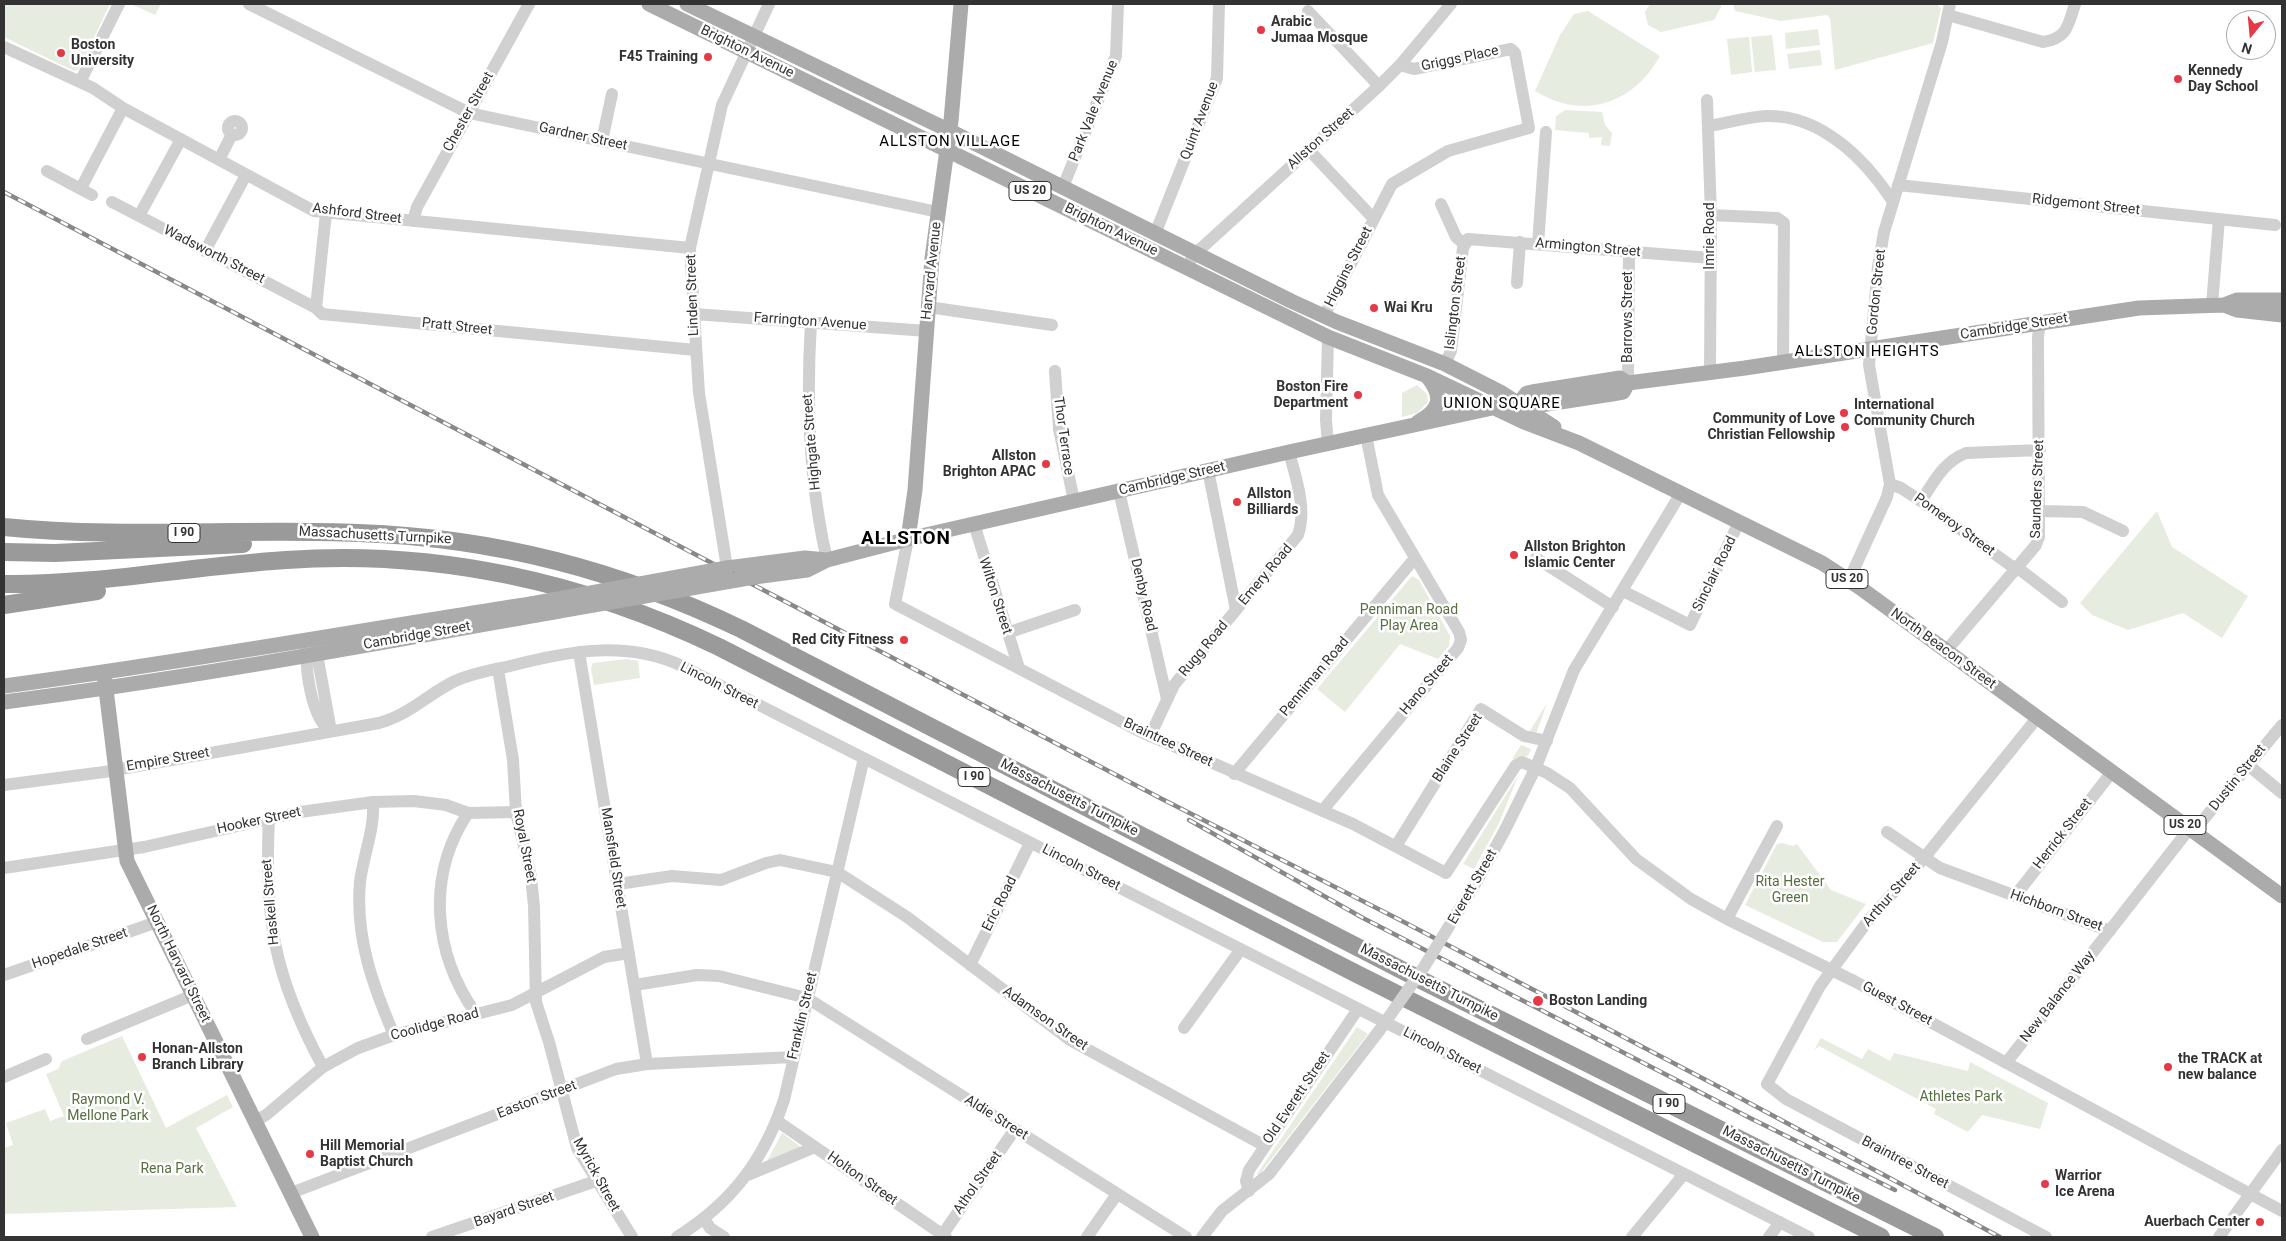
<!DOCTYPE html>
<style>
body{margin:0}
#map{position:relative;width:2286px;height:1241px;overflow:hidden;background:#fff;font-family:Roboto,sans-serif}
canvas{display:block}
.frame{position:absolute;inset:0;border:5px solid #333;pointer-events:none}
.north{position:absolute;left:2226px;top:10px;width:50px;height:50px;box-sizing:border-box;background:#fff;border:1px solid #adadad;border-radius:50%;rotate:197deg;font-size:14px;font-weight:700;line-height:20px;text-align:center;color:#333}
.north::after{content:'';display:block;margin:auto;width:18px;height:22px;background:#e63946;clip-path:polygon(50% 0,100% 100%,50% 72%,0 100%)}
</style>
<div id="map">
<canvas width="2286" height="1241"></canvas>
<div class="frame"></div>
<div class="north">N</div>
</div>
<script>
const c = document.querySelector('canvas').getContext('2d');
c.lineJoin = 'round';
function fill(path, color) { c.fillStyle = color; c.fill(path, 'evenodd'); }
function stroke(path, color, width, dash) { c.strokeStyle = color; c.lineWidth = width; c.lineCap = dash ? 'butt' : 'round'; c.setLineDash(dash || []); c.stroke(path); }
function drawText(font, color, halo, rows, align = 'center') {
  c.font = font + ' Roboto,sans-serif'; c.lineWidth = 5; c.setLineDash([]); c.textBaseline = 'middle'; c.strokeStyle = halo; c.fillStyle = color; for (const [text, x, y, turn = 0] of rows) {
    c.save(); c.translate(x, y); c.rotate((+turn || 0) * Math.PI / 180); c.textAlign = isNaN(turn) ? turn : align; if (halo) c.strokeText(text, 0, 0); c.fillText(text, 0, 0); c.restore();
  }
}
fill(new Path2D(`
 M4 4H110L79 69 74 71 4 37Z
 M131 4H161L155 15Z
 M1650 4H1721V7L1714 20 1661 32 1648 25 1645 12Z
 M1733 4H1937L1941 9 1933 43 1835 70 1830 18 1827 15 1781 21 1735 11Z
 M1588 11 1660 56C1633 104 1584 121 1535 91L1560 35 1574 14Z
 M1818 29 1820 45 1786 49 1785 33Z
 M1772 35 1776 70 1755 72 1751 37Z
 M1749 37 1752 72 1731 75 1727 39Z
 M1820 50 1822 65 1789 69 1787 54Z
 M1565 110 1602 112 1605 125 1612 133 1610 146 1601 145 1602 137 1589 138V133L1555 130 1556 116Z
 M1417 385 1427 394 1428 402 1417 413 1402 417V393Z
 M2157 511 2172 547 2248 596 2222 638 2183 613 2128 630 2092 615 2080 603Z
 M1412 576 1419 580 1450 636 1449 646 1438 659 1400 644 1345 712 1317 689Z
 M627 659 638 661 640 678 594 685 591 668 593 663Z
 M1547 703 1536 734H1528Z
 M1521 745 1531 749 1528 756 1512 759Z
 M1519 774 1499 823 1474 869 1463 864Z
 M1782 843 1793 846 1797 844 1831 890 1866 904 1837 942H1823L1745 905 1777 844Z
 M1357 1027 1368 1034 1259 1175 1257 1174Z
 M122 1036 166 1128 227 1095 233 1107 196 1128 237 1207 4 1214V1148L13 1145 6 1123 45 1109 50 1121 64 1116 46 1074 58 1069 62 1061Z
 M1821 1038 1862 1059 1868 1049 1890 1061 1894 1053 1968 1071 1970 1062 2048 1103 2040 1129 1982 1115 1968 1132 1934 1114 1936 1109 1819 1046 1814 1050Z
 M782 1133 801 1147 767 1161Z`), '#e6ecdf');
stroke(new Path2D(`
 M249 4 469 113 938 212
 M1308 11 1379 86
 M1948 15 2043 42C2068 38 2068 25 2075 4
 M4 47 93 88 123 108 314 211 690 248
 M80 82 119 4
 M1707 100 1711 215 1710 372
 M228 128a7 7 0 1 1 14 0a7 7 0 1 1-14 0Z
 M1709 126C1727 123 1747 117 1766 116 1821 114 1866 160 1893 202
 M602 141 612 94
 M1309 150 1373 218
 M219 160 232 134
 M47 171 92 195
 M1898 185 2275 225
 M1063 187 1116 56 1118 4
 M81 188 123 108
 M112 202 316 308
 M1441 204 1456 237 1464 244
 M326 213 316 308 322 314 695 350
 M1711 215 1777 218 1784 223 1783 362
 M139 216 181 139
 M413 221 417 207 529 4
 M1155 234 1217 78 1219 4
 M1538 244 1546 132
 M205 251 246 175
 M1191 260 1195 254 1379 86 1400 65 1451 4
 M1517 283 1520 242
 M2212 305 2219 219
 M928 307 1052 325
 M694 314 927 331
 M1324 316 1392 184 1448 151 1529 128 1515 53 1511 49 1414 69 1400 65
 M811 323C806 402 809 482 827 560
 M1328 337 1326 420 1328 444
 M1445 364 1451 351 1463 248 1468 239 1711 258
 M1055 371 1059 429 1074 501
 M1628 383 1629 251
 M1890 484 1901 488 1921 501 2010 565 2023 572 2062 602
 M1119 491 1167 699
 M1921 501C1934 482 1943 462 1966 453L2040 450
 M2039 511 2083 512 2123 531
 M974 524 1019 668
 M908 539 895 604 1139 731 1353 824 1446 873 1516 765 1522 762 1547 773 1570 788 1636 859 1691 899 1727 919 1854 981 2282 1211
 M1536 558 1613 607
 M727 568 699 393 690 248 722 105 769 4
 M1849 580 1887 497 1890 484 1869 365 1878 267 1884 232 1942 42 1950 4
 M1623 591 1690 625 1739 522
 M1236 610 1298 535C1307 509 1296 478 1289 452
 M1007 633 1075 610
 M307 646C305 668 311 719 331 731
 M312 647 317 654 331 731
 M1946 651 2036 545 2039 537 2038 337 2040 323
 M579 652 647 1064
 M498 669 513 760 516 812 531 877 534 906 536 1002 549 1042 577 1148 632 1237
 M2037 718 1924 858 1867 922 1820 986 1767 1084 1786 1099 2046 1237
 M1150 736 1174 685 1236 610 1208 470
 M2248 765 2282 793
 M1234 774 1415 558
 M4 785 104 772 379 723C409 715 428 694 455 681 473 673 492 670 510 666 568 651 626 640 682 666L1809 1237
 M373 802C375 829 363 856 360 882 355 937 373 986 394 1035
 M1322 811 1458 648 1461 640 1459 632 1378 495 1366 435
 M468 813C426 876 433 953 476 1014
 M269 818C264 919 274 977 323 1067
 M2194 831 2282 725
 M1887 832 1940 868 2110 931
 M1396 846 1481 709 1524 736 1547 741
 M4 868 144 847 300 812 373 802 414 801 446 805 468 813 516 812
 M1478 879 1505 830 1536 767 1574 670 1681 493
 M618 884 672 876 721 880 766 863 780 860 837 872 907 917 1070 1040 1265 1146
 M2015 896 2112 772
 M1727 919 1777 826
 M970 965 1030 843
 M4 975 157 922
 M635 985 697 975 719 976 807 998 1186 1237
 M1184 1028 1241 949
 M87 1039 193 995
 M2006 1063 2190 828
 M4 1077 46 1059
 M255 1121 266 1115 323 1067 358 1048 394 1035 512 1005 604 957 629 953
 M777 1121 946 1237
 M748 1175 815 1147
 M1249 1191 1246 1181 1249 1170 1358 1009
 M291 1193 616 1069 647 1064 793 1057
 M705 1220 710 1228 724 1237
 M432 1237 596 1181
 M677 1237C731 1203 763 1162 784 1100L864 758
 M941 1237 1015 1129
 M1087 1237 1117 1194
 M1202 1237 1222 1211 1269 1174 1379 1031
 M1632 1237 1684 1174
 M1769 1237 1780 1222
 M2219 1237 2282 1150`), '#d0d0d0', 12);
stroke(new Path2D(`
 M649 4 1328 337 1427 376 1524 422 1579 443 1822 563 1859 587 2282 896
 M687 4 950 131 1291 301 1337 322 1445 364 1502 393 1554 427
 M2224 305 2237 310 2282 315
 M1519 403 1527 393 1532 392 1620 378 1628 383 1745 368 2139 308 2224 305 2237 300H2282
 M1520 403 1541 405 1612 394 1623 392 1628 383
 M1418 422C1442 409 1443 396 1427 376
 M908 539 915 490 932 258 951 121 961 4
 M727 568 805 558 827 560
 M754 577 807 570 827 560 908 539 1289 452 1497 407
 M104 673 127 861 312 1237
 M4 686C180 663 355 631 531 604
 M4 702C190 678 374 644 559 611`), '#ababab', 15);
stroke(new Path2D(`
 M4 527C122 539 241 528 359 533 496 538 618 570 741 629L1425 982 1935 1237
 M4 552 55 553 243 544
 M4 584C99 585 192 566 286 560 436 549 584 582 719 647L1355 973 1881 1237
 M4 605 97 591`), '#9a9a9a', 18);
const rail = new Path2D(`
 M4 192 1162 799 1400 920 1725 1090 2000 1237
 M1189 820 1363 918 1750 1118 1895 1190`);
stroke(rail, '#888', 4.5);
stroke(rail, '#fff', 2.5, [8]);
stroke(new Path2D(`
 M1379 1031 1424 967 1478 879`), '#d0d0d0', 12);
stroke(new Path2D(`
 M531 604 727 568
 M559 611 754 577`), '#ababab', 15);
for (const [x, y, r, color] of [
 [1261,30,5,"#e63946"],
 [61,53,5,"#e63946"],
 [708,57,5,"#e63946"],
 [2178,79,5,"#e63946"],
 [1374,308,5,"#e63946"],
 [1358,395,5,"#e63946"],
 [1844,413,5,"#e63946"],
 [1845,427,5,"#e63946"],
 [1046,464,5,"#e63946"],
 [1237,502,5,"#e63946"],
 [1514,555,5,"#e63946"],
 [904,640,5,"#e63946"],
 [1538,1001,6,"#e63946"],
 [142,1057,5,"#e63946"],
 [2168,1067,5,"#e63946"],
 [310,1154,5,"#e63946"],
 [2045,1184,5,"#e63946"],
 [2260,1222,5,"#e63946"]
]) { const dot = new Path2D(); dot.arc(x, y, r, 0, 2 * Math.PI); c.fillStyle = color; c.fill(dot); stroke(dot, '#fff', 2); }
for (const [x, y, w] of [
 [1030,191,42],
 [184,533,32],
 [1847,579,42],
 [974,777,32],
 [2185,825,42],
 [1669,1104,32]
]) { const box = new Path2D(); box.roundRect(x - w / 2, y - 9.5, w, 19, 4); c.fillStyle = '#fff'; c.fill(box); stroke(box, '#333', 1); }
drawText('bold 12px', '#333', null, [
 ["US 20",1030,191],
 ["I 90",184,533],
 ["US 20",1847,579],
 ["I 90",974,777],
 ["US 20",2185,825],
 ["I 90",1669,1104]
]);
drawText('bold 14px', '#333', '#fff', [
 ["Arabic",1271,22],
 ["Jumaa Mosque",1271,38],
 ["Boston",71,45],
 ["University",71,61],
 ["F45 Training",698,57,"right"],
 ["Kennedy",2188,71],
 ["Day School",2188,87],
 ["Wai Kru",1384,308],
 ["Boston Fire",1348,387,"right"],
 ["Department",1348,403,"right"],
 ["International",1854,405],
 ["Community Church",1854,421],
 ["Community of Love",1835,419,"right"],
 ["Christian Fellowship",1835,435,"right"],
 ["Allston",1036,456,"right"],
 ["Brighton APAC",1036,472,"right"],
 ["Allston",1247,494],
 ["Billiards",1247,510],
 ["Allston Brighton",1524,547],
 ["Islamic Center",1524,563],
 ["Red City Fitness",894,640,"right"],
 ["Boston Landing",1549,1001],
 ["Honan-Allston",152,1049],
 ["Branch Library",152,1065],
 ["the TRACK at",2178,1059],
 ["new balance",2178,1075],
 ["Hill Memorial",320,1146],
 ["Baptist Church",320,1162],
 ["Warrior",2055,1176],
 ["Ice Arena",2055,1192],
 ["Auerbach Center",2250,1222,"right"]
], 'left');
drawText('14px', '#333', '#fff', [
 ["Brighton Avenue",747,52,26],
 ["Griggs Place",1460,59,-12],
 ["Park Vale Avenue",1094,111,-68],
 ["Chester Street",469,112,-61],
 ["Quint Avenue",1200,121,-69],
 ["Gardner Street",583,137,12],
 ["Allston Street",1321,139,-42],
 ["Ridgemont Street",2086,205,6],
 ["Ashford Street",357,214,7],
 ["Brighton Avenue",1111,230,26],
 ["Imrie Road",1710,236,-90],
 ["Armington Street",1588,248,5],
 ["Wadsworth Street",214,255,27],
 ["Higgins Street",1349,267,-63],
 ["Harvard Avenue",932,271,-84],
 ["Gordon Street",1877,292,-84],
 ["Linden Street",693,295,-92],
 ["Islington Street",1456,303,-83],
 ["Barrows Street",1628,317,-90],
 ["Farrington Avenue",810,322,4],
 ["Pratt Street",457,327,6],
 ["Cambridge Street",2014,327,-9],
 ["Thor Terrace",1063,436,82],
 ["Highgate Street",812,442,-95],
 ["Cambridge Street",1172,479,-13],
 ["Saunders Street",2038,489,-88],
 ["Pomeroy Street",1954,525,36],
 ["Massachusetts Turnpike",375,536,3],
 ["Sinclair Road",1715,574,-64],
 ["Emery Road",1266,575,-50],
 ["Denby Road",1143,595,77],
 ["Wilton Street",995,596,72],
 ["Cambridge Street",417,636,-10],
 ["Rugg Road",1204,649,-50],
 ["North Beacon Street",1943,649,36],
 ["Penniman Road",1315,677,-50],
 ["Hano Street",1427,685,-50],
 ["Lincoln Street",719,686,27],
 ["Braintree Street",1168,743,25],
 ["Blaine Street",1458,748,-57],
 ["Empire Street",168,760,-10],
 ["Dustin Street",2238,778,-51],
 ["Massachusetts Turnpike",1069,798,27],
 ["Hooker Street",259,821,-12],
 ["Herrick Street",2063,834,-52],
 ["Royal Street",524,846,79],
 ["Mansfield Street",613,858,81],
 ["Lincoln Street",1081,868,27],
 ["Everett Street",1473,887,-60],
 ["Arthur Street",1892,895,-49],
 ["Haskell Street",271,902,-95],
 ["Eric Road",1000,904,-63],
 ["Hichborn Street",2056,911,20],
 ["Hopedale Street",80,949,-19],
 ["North Harvard Street",178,964,64],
 ["Massachusetts Turnpike",1429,983,27],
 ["New Balance Way",2058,997,-52],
 ["Guest Street",1897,1004,28],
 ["Franklin Street",803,1016,-77],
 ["Adamson Street",1045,1019,35],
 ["Coolidge Road",435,1025,-15],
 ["Lincoln Street",1442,1051,27],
 ["Old Everett Street",1297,1098,-56],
 ["Easton Street",537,1100,-21],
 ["Aldie Street",996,1118,32],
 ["Braintree Street",1905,1163,28],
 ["Massachusetts Turnpike",1791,1165,27],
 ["Myrick Street",596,1175,61],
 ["Holton Street",862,1179,35],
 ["Athol Street",978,1183,-55],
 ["Bayard Street",514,1210,-19]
]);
drawText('14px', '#56703f', '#fff', [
 ["Penniman Road",1409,610],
 ["Play Area",1409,626],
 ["Rita Hester",1790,882],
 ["Green",1790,898],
 ["Athletes Park",1961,1097],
 ["Raymond V.",108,1100],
 ["Mellone Park",108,1116],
 ["Rena Park",172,1169]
]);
c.letterSpacing = '1px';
drawText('15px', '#000', '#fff', [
 ["ALLSTON VILLAGE",950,142],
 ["ALLSTON HEIGHTS",1867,352],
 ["UNION SQUARE",1502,404]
]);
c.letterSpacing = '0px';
c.letterSpacing = '1px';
drawText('bold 19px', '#000', '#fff', [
 ["ALLSTON",906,539]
]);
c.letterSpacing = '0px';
</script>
